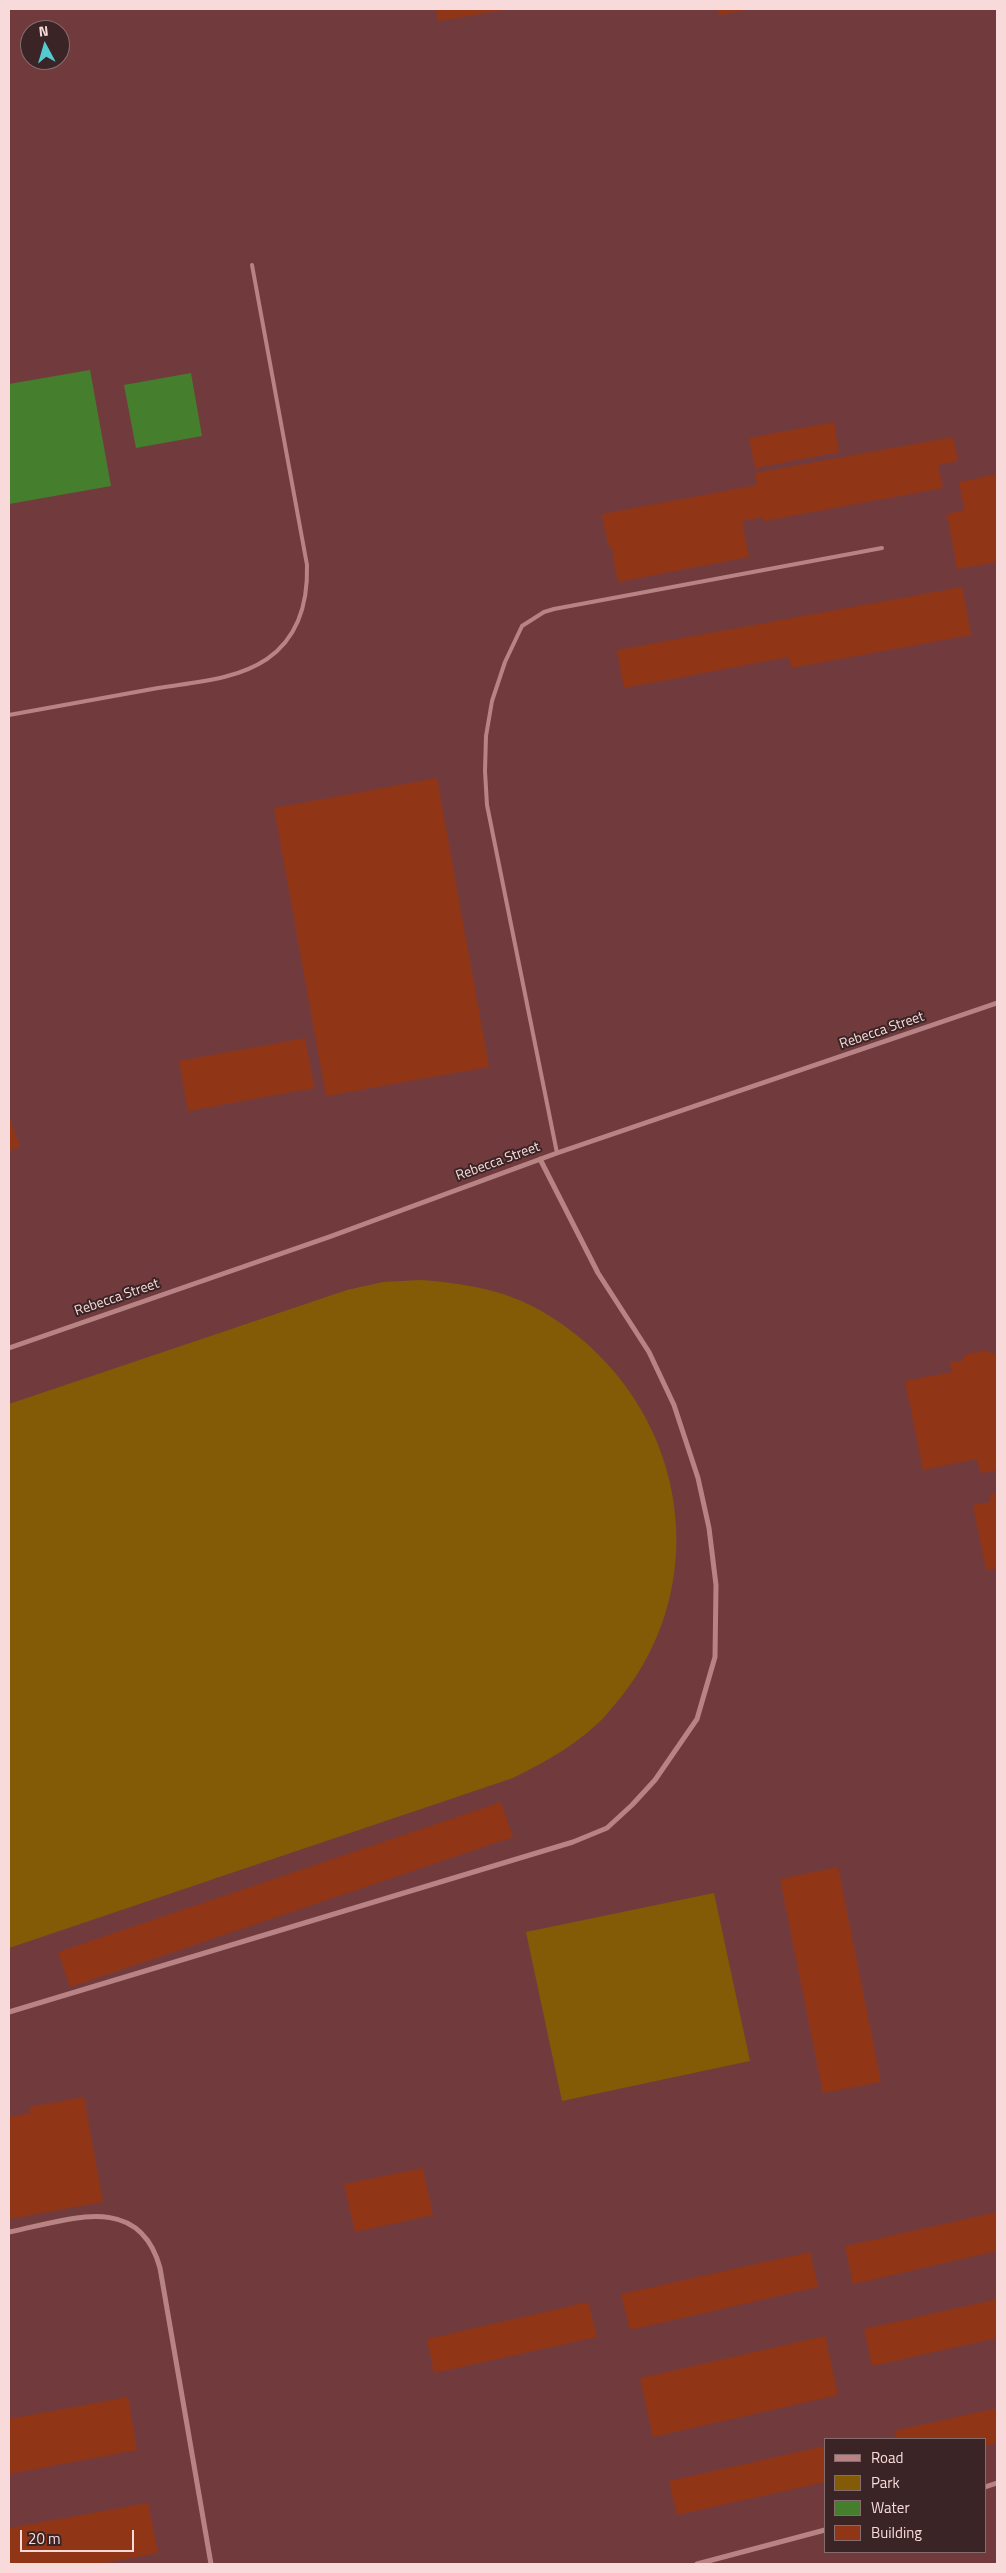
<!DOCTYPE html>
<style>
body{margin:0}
#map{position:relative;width:1006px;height:2573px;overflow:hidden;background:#633537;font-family:"Titillium Web",sans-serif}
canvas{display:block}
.frame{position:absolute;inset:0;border:10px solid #f8dada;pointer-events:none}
.legend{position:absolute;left:824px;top:2438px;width:162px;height:115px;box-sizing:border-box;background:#3a2425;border:1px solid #866d6d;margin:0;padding:6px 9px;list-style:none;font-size:15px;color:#f8dada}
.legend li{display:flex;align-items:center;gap:10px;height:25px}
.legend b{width:25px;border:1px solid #866d6d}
.north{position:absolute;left:20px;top:20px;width:50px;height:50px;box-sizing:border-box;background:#3a2425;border:1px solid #866d6d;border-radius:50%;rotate:354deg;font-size:14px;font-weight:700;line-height:20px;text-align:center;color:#f8dada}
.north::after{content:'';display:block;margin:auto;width:18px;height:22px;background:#52ccd0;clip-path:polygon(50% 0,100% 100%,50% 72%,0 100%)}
.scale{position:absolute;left:20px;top:2530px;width:114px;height:22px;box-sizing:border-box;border:2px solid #f8dada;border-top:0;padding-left:6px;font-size:15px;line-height:18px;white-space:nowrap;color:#f8dada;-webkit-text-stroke:4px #3a2425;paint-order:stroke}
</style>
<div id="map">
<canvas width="1006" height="2573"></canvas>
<div class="frame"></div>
<ul class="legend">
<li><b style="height:6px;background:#b88384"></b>Road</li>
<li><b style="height:14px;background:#835a06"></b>Park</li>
<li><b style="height:14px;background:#457f2d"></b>Water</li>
<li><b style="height:14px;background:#913517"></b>Building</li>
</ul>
<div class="north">N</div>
<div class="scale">20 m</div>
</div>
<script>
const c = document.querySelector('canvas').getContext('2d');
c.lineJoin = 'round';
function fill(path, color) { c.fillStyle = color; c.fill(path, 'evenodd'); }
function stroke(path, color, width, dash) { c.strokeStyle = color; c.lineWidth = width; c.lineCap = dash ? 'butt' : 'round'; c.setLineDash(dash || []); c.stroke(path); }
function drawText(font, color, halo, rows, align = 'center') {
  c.font = font + ' "Titillium Web",sans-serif'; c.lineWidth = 4; c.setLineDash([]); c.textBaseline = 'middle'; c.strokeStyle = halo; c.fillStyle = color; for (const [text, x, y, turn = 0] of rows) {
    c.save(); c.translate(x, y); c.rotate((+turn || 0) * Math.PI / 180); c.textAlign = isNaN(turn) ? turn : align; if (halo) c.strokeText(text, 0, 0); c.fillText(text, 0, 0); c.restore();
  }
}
fill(new Path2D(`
 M9 9H997V2564H9ZM30 30H60V60H30ZM825 2439H985V2552H825Z`), '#713b3e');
fill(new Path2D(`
 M421 1280C458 1283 496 1288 530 1305 685 1385 728 1585 606 1715 580 1743 547 1761 513 1778L9 1948V1404L347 1290 383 1282Z
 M714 1893 750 2061 562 2101 526 1932Z`), '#835a06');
fill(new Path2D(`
 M90 370 111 486 9 504V384Z
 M191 373 202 436 136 448 124 385Z`), '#457f2d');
fill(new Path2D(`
 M436 9H503L504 10 438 21Z
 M718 9H746V10L719 15Z
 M834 422 839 452 755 468 749 438Z
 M953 437 958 461 938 465 943 488 764 521 763 517 742 521 749 557 618 582 611 545 608 546 602 514 757 485 755 473Z
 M997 474V562L957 569 947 514 964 510 959 482Z
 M962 587 971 635 791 668 789 657 624 688 617 650Z
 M437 778 489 1067 326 1096 274 808Z
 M305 1038 314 1088 188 1111 179 1061Z
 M9 1116 20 1147 9 1151Z
 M985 1350 993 1354 997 1353V1470L980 1473 977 1459 923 1470 905 1381 952 1372 950 1362 961 1361 966 1354Z
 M997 1493V1568L986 1570 973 1505 991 1502 989 1495Z
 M501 1802 513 1837 70 1987 58 1952Z
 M838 1867 881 2082 823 2093 780 1879Z
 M84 2097 103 2202 9 2219V2117L30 2113 29 2107Z
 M423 2168 433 2215 355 2232 344 2184Z
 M997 2212V2251L853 2284 845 2246Z
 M810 2252 818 2287 630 2330 621 2294Z
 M997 2299V2338L872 2366 864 2329Z
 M588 2302 597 2337 434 2373 427 2339Z
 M825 2336 838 2395 653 2437 640 2378Z
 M128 2397 137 2450 9 2474V2419Z
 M997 2408V2443L985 2446V2439H896L894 2431Z
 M825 2446V2482L677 2515 669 2481Z
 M148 2503 158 2553 98 2564H9V2528Z`), '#913517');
stroke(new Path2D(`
 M9 715C59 706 108 697 158 688 195 682 236 680 267 659 299 637 308 601 307 565L252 265
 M557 1153 487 805 485 771 486 736 492 701 505 662 522 626 544 612 554 609 882 548`), '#b88384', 4);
stroke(new Path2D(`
 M9 1348 329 1237 557 1153 997 1003
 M9 2012 573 1842 607 1828 632 1805 655 1780 697 1719 715 1657 716 1585 709 1528 698 1478 674 1405 649 1352 598 1273 540 1159
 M9 2232C66 2221 139 2190 160 2268L211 2564
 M985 2487 997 2483
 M697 2564 825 2530`), '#b88384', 5);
drawText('14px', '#f8dada', '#3a2425', [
 ["Rebecca Street",882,1031,-19],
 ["Rebecca Street",498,1162,-20],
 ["Rebecca Street",117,1298,-19]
]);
</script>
